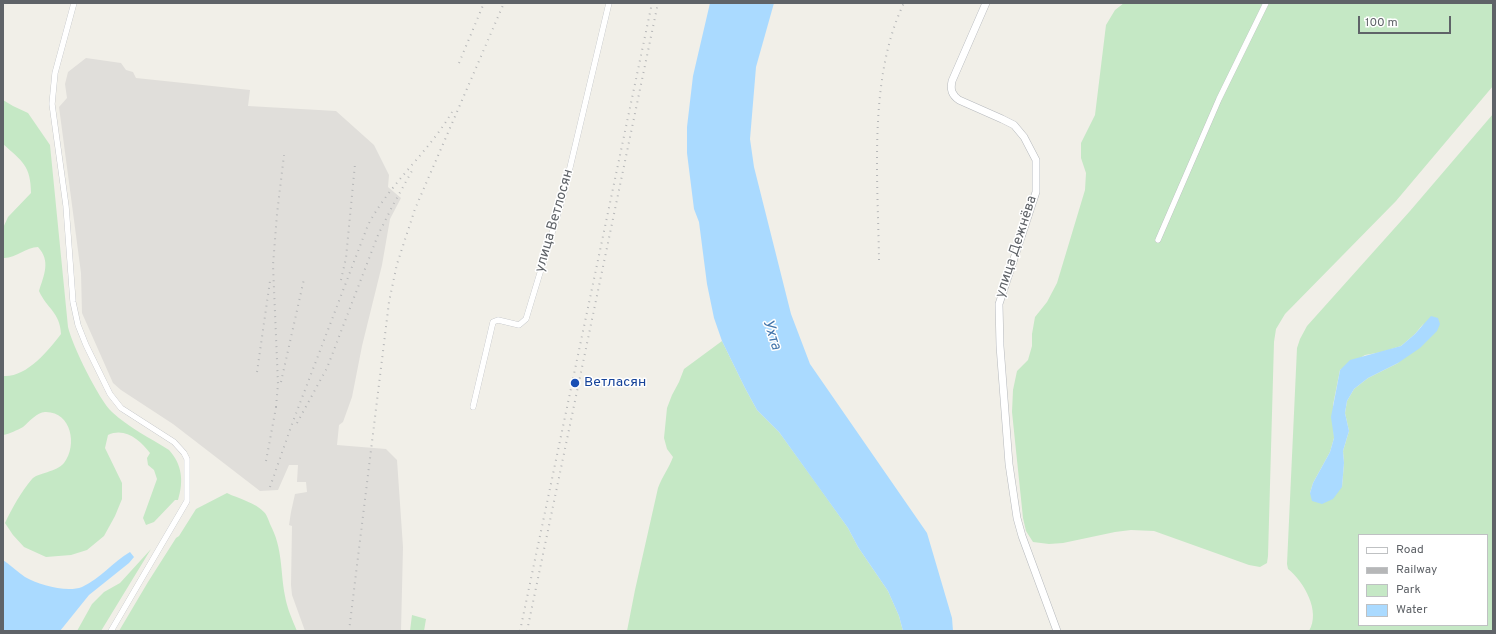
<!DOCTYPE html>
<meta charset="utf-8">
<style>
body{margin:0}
#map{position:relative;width:1496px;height:634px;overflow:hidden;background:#f1efe8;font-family:Overpass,sans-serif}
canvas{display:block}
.frame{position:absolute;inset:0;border:4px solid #5f6368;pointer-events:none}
.legend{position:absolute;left:1358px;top:534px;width:130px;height:92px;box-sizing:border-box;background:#fff;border:1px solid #bfc1c3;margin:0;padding:5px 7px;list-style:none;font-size:12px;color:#5f6368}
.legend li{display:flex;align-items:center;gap:8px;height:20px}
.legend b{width:20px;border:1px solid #bfc1c3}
.scale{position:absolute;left:1358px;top:16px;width:93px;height:18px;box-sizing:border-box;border:2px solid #5f6368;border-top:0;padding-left:5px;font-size:12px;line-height:14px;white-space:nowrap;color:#5f6368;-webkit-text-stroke:3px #fff;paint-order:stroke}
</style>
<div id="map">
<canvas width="1496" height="634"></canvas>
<div class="frame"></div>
<ul class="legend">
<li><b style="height:5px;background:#fff"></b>Road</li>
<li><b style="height:5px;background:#b6b7b8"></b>Railway</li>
<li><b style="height:11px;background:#c5e8c5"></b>Park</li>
<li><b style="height:11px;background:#aadaff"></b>Water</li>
</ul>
<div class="scale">100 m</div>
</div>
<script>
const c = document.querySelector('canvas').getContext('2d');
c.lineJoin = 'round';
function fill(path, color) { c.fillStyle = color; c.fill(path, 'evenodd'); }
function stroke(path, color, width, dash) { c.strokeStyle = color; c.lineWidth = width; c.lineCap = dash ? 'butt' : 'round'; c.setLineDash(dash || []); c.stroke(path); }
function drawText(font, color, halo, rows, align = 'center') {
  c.font = font + ' Overpass,sans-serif'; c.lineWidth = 3; c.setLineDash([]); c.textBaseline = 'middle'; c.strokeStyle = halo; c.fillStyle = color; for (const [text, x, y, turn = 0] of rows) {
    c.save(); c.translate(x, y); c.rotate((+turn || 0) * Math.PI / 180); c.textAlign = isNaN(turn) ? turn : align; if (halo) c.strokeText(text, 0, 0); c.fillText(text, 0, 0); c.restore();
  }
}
fill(new Path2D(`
 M86 58 121 63 126 70 133 72 136 78 250 90 248 106 336 111 374 145 389 175 388 187 401 198 390 219 382 265 362 346 352 397 343 422 339 425 337 445 386 449 397 460 403 547 401 631H305L292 595 291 585 292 526 289 525 291 512 295 494 307 492 306 482H297L298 465H289L278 490 260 491 173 424 121 390 113 383 82 313 81 273 59 107 67 98 65 84 68 72Z`), '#e0deda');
fill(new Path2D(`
 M1124 3H1493V86L1396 201 1285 314 1276 329 1274 342 1268 556 1267 563 1260 567 1249 565 1154 531 1131 530 1115 532 1063 543 1049 544 1033 542 1026 531 1023 518 1012 412 1013 390 1017 371 1028 360 1032 346V334L1035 317 1047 302 1057 283 1085 190 1086 173 1081 158V143L1095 115 1106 25 1115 10Z
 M3 100 13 106 28 113 50 145 68 327C72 345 99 400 112 412 128 427 150 438 169 450 182 464 184 481 178 500H175L154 522 146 525 143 518 157 479 154 470 148 465 147 458 150 453C140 440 125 427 108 435L105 448 122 483V499L115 516 104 536 87 550 71 555 46 557 24 547 13 535 5 523C12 508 21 492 32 479 37 473 57 472 64 463 78 445 71 411 45 412 37 412 29 422 23 427 17 430 10 434 3 435V376C26 378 48 351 61 334 60 312 47 309 39 291 44 275 51 261 38 247 26 247 15 259 3 258V228L8 217 31 193C31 166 22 161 3 144Z
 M1493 114V631H1309C1321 611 1304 582 1288 569L1287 564 1297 348 1300 339 1307 326 1410 211ZM1424 323 1398 363 1368 378 1354 389 1347 401 1345 413 1349 431 1343 451 1344 463 1342 487 1310 493 1313 483 1330 452 1334 438 1333 405 1340 370 1365 355 1382 352 1401 346 1415 334ZM1359 535H1487V625H1359Z
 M722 341 745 388 757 410 779 432 816 483 848 528 858 547 888 591 899 616 903 631H627L635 590 658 488C662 477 669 468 673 457L667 449 664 438 667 408 672 395 679 382 684 369Z
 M227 493C239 499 255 502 265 513 267 516 269 521 270 524 283 549 280 569 285 596 287 608 292 619 297 631H119L148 582 176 538 179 536 196 509Z
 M151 549 101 631H77L92 604 104 592 120 583Z
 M412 615 426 619 424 631H410Z`), '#c5e8c5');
fill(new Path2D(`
 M710 3H774L756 67 750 139 754 167 791 314 810 364 927 533 952 618 953 631H903L899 616 888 591 858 547 848 528 779 432 757 410 745 388 722 341 714 318 707 284 699 222 694 209 687 153V127L693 76Z
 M1431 316 1438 318 1440 324 1437 331 1420 348 1398 363 1368 378 1354 389 1347 401 1345 413 1349 431 1343 451 1344 463 1342 487 1333 499 1322 504 1312 501 1310 493 1313 483 1330 452 1334 438 1331 417 1340 370 1350 360 1401 346 1415 334Z
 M130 552 134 557 129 563 89 595 60 631H3V560C10 565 18 572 25 577 39 585 67 593 82 587 100 579 113 562 130 552Z`), '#aadaff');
const minor = new Path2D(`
 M74 3 55 73 52 104 66 206 73 302 78 325 86 345 110 394 121 408 174 442 184 453 187 459V501L111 631
 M1158 240 1219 99 1266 3
 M473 407 493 322 498 320 519 325 526 319 563 197 609 3`);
const tertiary = new Path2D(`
 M986 3 952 81C950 90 952 95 959 100L1002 119 1014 125 1024 137 1036 160V192L999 304 1000 346 1009 464 1017 518 1022 536 1057 631`);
stroke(minor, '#b5b8bc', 6);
stroke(tertiary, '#b5b8bc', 8);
stroke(minor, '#fff', 5.5);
stroke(tertiary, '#fff', 7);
stroke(new Path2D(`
 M459 63 484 3
 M879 260C878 179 868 77 904 3
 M341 280 346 258 355 164
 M257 372 270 281
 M281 382 304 279
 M276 407 278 384 273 265 277 214 284 155
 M297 423 327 368 378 235 393 205 413 169
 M266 461 277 402
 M270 487 292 424 368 225C390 183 428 153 452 112
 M349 631 389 302 397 264 415 209 504 3
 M520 631 652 3
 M527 631 658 3`), '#b6b7b8', 2, [1, 5]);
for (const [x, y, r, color] of [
 [575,383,5,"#1a4fb4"]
]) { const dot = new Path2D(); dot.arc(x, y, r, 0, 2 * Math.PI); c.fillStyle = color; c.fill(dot); stroke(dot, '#fff', 1.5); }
drawText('14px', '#5f6368', '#fff', [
 ["улица Ветлосян",555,221,-74],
 ["улица Дежнёва",1017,247,-72]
]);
drawText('14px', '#164399', '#fff', [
 ["Ветласян",584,383]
], 'left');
drawText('italic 15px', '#4174aa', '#fff', [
 ["Ухта",771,335,72]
]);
</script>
